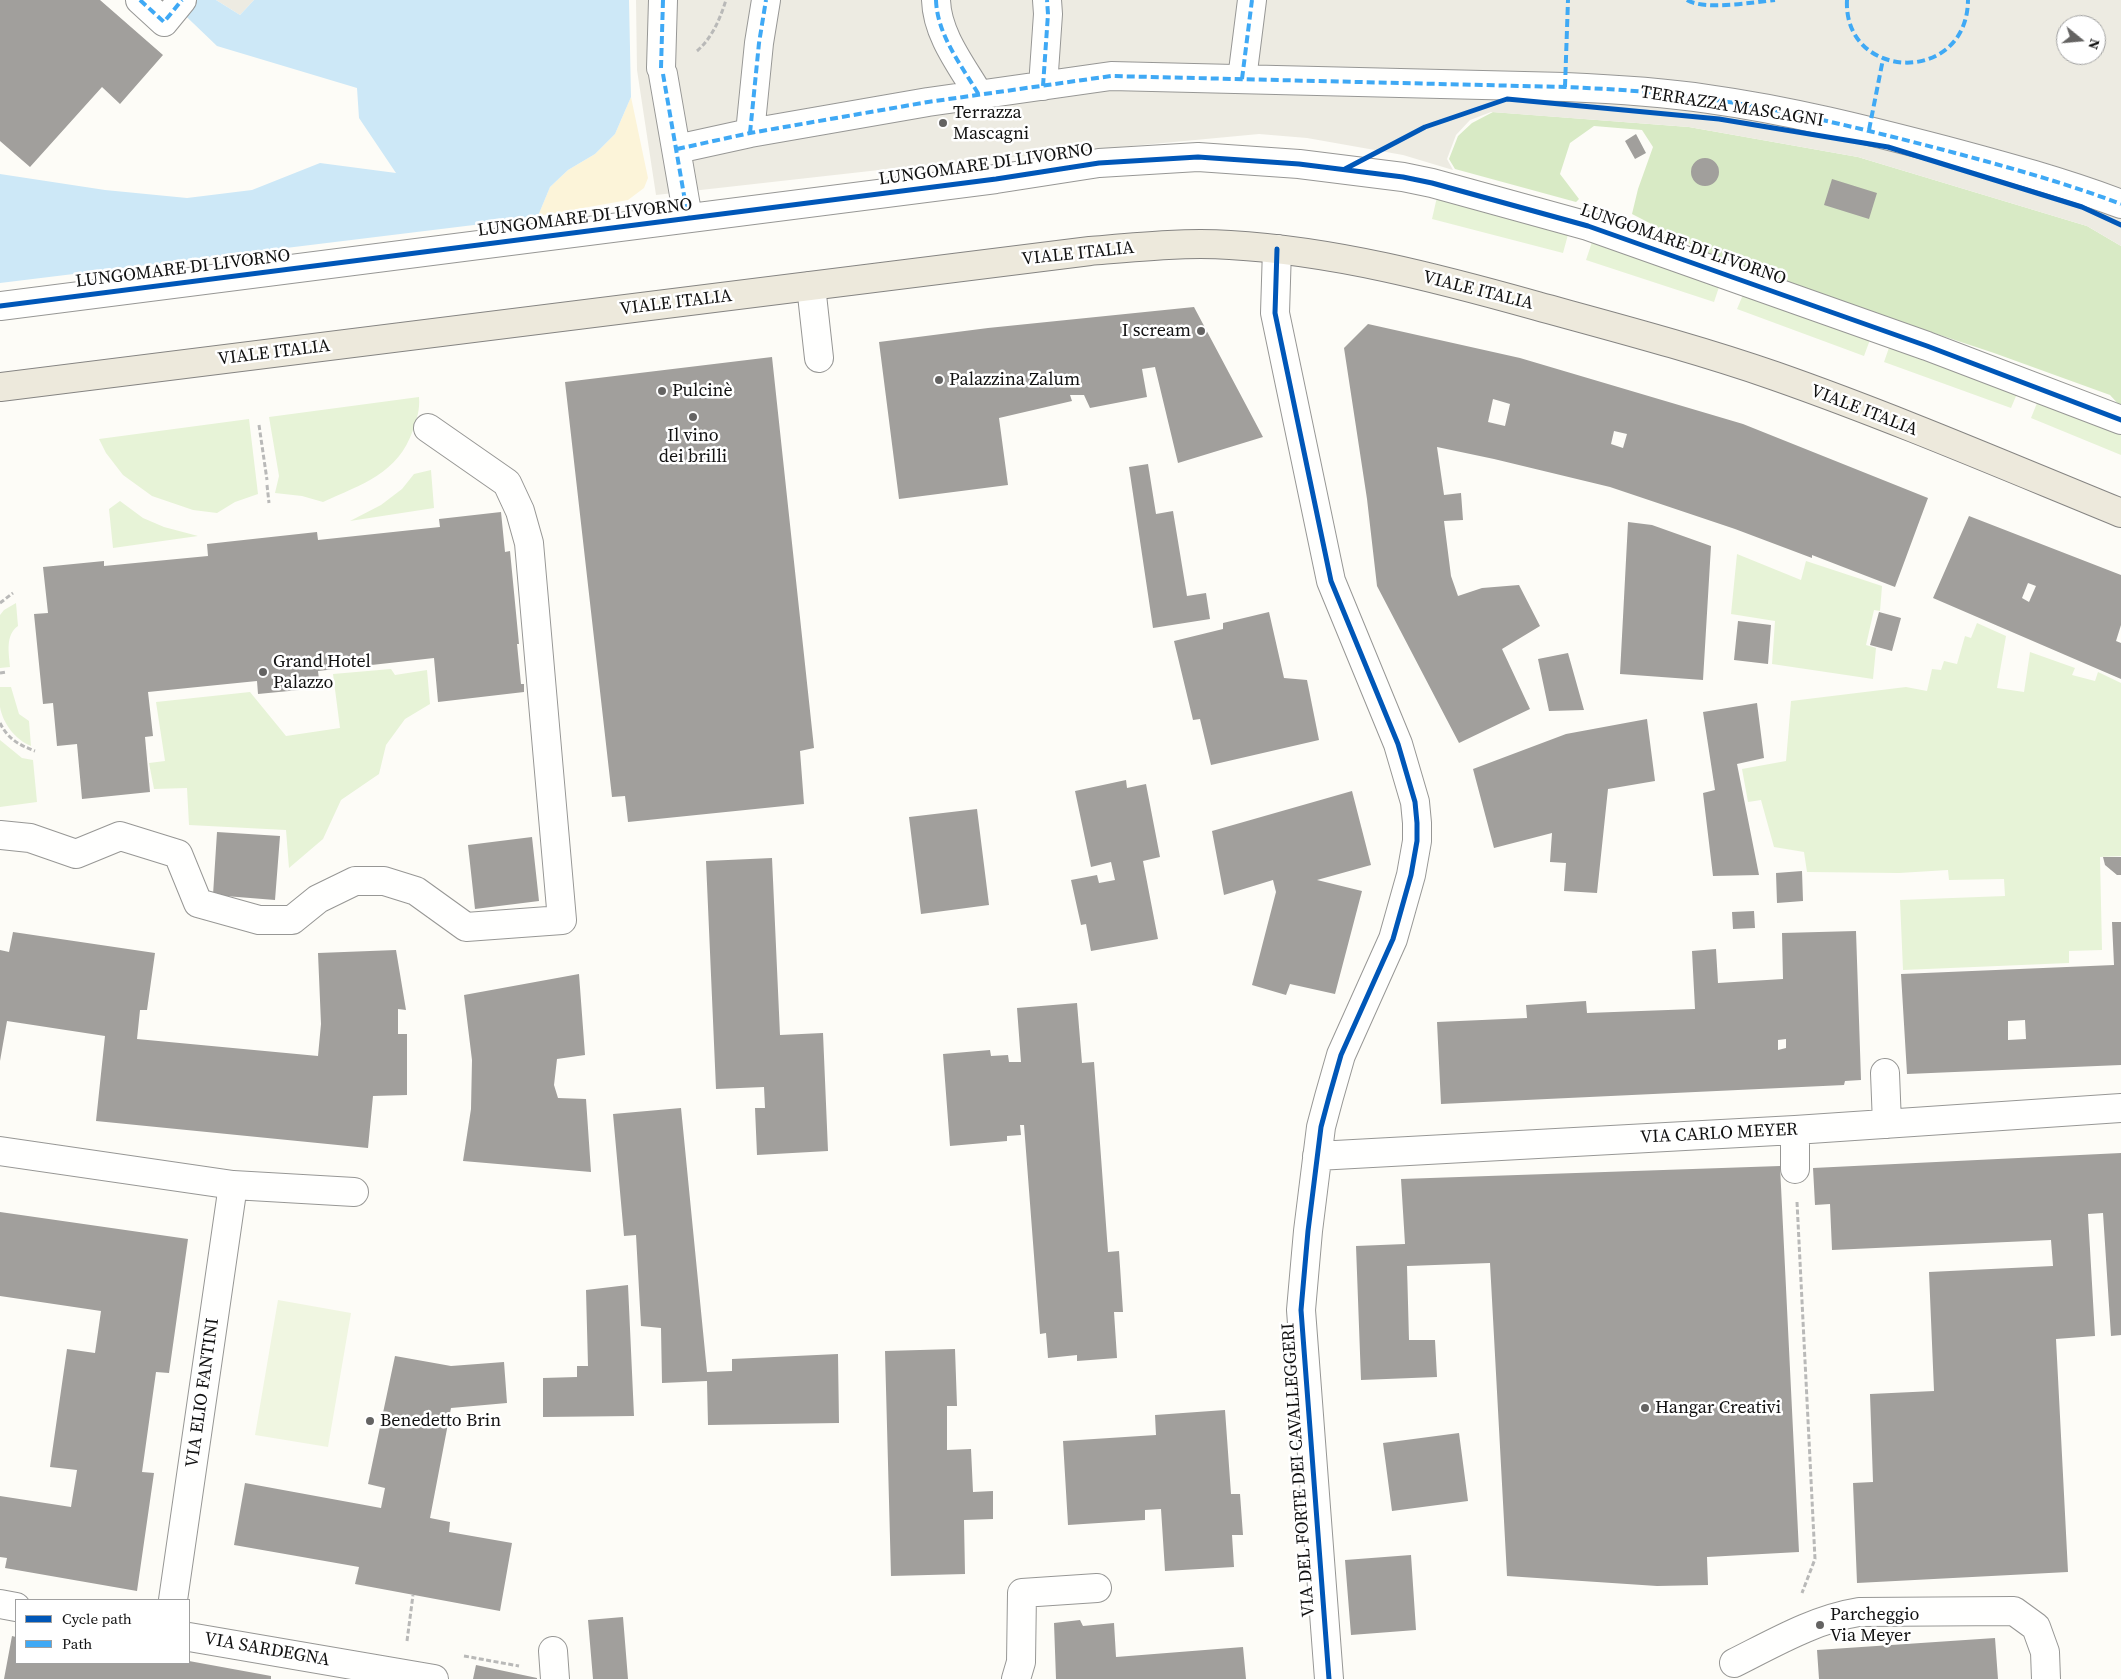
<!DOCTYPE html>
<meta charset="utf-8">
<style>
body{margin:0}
#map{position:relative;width:2121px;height:1679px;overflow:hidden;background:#fdfcf7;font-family:"Source Serif 4",serif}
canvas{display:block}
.legend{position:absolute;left:15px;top:1599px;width:175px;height:65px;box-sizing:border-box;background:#fff;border:1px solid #a0a0a0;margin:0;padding:6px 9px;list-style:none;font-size:15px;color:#111}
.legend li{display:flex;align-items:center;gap:10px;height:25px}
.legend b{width:25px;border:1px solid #a0a0a0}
.north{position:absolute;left:2056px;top:15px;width:50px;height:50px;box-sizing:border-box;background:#fff;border:1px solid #a0a0a0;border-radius:50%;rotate:107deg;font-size:14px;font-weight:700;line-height:20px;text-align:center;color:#111}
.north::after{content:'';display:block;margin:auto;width:18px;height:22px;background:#646362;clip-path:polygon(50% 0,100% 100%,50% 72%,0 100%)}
</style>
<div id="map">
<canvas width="2121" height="1679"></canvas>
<ul class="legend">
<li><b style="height:6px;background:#0057b8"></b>Cycle path</li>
<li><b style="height:6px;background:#3fa9f5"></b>Path</li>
</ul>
<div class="north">N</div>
</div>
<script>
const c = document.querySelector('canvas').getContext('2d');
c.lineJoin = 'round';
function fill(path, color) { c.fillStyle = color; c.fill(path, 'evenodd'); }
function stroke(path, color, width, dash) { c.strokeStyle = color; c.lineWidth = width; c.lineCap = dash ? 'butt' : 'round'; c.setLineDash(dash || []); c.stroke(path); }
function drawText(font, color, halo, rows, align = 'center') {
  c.font = font + ' "Source Serif 4",serif'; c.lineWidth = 5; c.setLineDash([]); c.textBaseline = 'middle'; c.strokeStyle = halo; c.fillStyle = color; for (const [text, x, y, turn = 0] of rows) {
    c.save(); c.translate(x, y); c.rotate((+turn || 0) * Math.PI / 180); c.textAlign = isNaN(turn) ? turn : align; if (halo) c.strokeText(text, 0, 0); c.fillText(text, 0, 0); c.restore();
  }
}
fill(new Path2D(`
 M1437 197 1569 231 1563 253 1432 219Z
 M1593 239 1721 281 1714 302 1586 260Z
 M1745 290 1871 337 1864 356 1737 309Z
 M1891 342 2019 389 2011 408 1884 362Z
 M419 397C420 410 417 418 413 430 398 474 362 484 323 502L302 496 275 493 279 476 269 417Z
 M2039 398 2121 432V455L2031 418Z
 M249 419 258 494 235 502 217 513 193 510 152 496 123 475 106 453 99 439Z
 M431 470 434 508 350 521 381 505 402 489 414 474Z
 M120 501 143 518 164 527 198 536 113 548 109 509Z
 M1737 554 1801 580 1806 561 1882 586 1880 611 1874 610 1866 645 1876 648 1873 679 1772 664 1775 621 1731 614Z
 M16 603 18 626C5 635 9 653 10 667L0 668V615L4 610Z
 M1977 623 2006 636 1997 688 2024 692 2030 652 2075 668 2072 675 2095 681 2098 672 2121 683V856L2100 857 2102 950 2069 951V963L1903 970 1900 900 2005 896 2004 879 1949 880 1948 870 1899 873 1807 872 1804 852 1774 847 1761 800 1748 802 1742 769 1786 761 1791 701 1906 687 1927 691 1932 669 1941 670 1944 661 1957 664 1965 636 1971 638Z
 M391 669 395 675 427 670 430 704 405 719 386 745 379 774 341 800 323 839 289 868 286 830 189 825 187 788 154 789 149 763 165 761 156 702 250 692 286 736 340 728 333 674Z
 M0 687H11L19 714 29 721 31 746C16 740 3 724 0 707 0 701 0 694 0 687Z
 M0 740 22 758 33 760 37 802 0 807Z`), '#e7f3d7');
fill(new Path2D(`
 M1493 112 1689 127 1858 157 2087 226 2121 246V407L2110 395 1994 353 1735 267 1632 214 1638 189 1653 147 1642 130 1594 126 1570 143 1560 174 1579 199 1576 202 1455 169 1449 159 1458 136 1472 123Z`), '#d8eac5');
fill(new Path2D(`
 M631 97 648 178 644 188 628 200 538 216 550 187 568 170 595 154 615 134Z`), '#fcf4d9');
fill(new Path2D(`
 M278 1300 351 1313 328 1447 255 1435Z`), '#f0f6e1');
fill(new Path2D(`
 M216 0H254L240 15Z
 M636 0H2121V246L2087 226 1858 157 1689 127 1491 112 1470 120 1456 135 1447 159 1453 170 1403 155 1307 138 1259 134 897 168 656 195 637 70ZM2066 25H2096V55H2066Z`), '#edebe2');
fill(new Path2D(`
 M169 0H216L240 15 254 0H629L631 97 615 134 595 154 568 170 550 187 538 216 482 224 0 283V174L105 190 187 198 252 190 320 163 396 173 359 118 357 88 217 46Z`), '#cde8f7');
fill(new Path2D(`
 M0 0H100L163 55 120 104 102 87 30 167 0 141Z
 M1636 134 1646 153 1635 159 1625 141Z
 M1691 172a14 14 0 1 1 28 0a14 14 0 1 1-28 0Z
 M1832 179 1877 193 1869 219 1824 205Z
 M1194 307 1263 437 1178 463 1155 367 1142 369 1147 397 1090 408 1084 395H1070L1072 401 999 418 1008 485 899 499 879 342 988 328Z
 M1368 324 1520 358 1743 424 1928 498 1895 587 1812 555V558L1735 529 1610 487 1494 459 1437 447 1444 495 1461 493 1463 520 1444 521 1451 576 1458 596 1482 588 1519 585 1540 626 1502 649 1530 709 1459 743 1377 586 1367 499 1344 348ZM1493 399 1510 404 1505 426 1488 422ZM1614 431 1627 434 1623 448 1611 444Z
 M772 357 814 748 800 751 804 804 628 822 625 796 612 797 565 382Z
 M1148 464 1156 514 1173 511 1187 596 1206 593 1210 619 1153 628 1129 467Z
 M501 512 505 552 510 551 519 644H517L521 684H524V692L438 702 434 658 318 671 320 688 258 694 257 681 148 692 153 736 145 737 150 792 82 799 77 744 57 746 53 703 43 704 34 614 48 613 43 567 104 561V566L208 556 207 544 317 532 318 540 440 527 439 519Z
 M1969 516 2121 575V625L2116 641 2121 643V679L1933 598ZM2028 583 2036 586 2029 602 2022 598Z
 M1628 522 1652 525 1711 546 1703 680 1620 674Z
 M1269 612 1284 678 1307 680 1319 740 1211 765 1200 719 1193 720 1174 641 1223 629V623Z
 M1879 612 1901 618 1892 651 1870 645Z
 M1738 621 1771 625 1768 664 1734 660Z
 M1568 653 1584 710 1549 711 1538 659Z
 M1757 703 1764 758 1737 764 1759 875 1713 876 1703 793 1715 790 1703 712Z
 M1647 719 1655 781 1608 789 1597 893 1564 891 1566 863 1550 862 1552 833 1494 848 1473 769 1566 734Z
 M1126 780 1127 788 1146 784 1160 857 1143 861 1158 939 1091 951 1086 924 1081 925 1071 880 1097 875 1099 883 1115 880 1111 862 1091 867 1075 791Z
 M1352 791 1371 865 1317 880 1362 891 1335 994 1290 984 1286 995 1252 985 1276 892 1273 880 1224 895 1212 831Z
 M977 809 989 905 921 914 909 817Z
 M217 832 280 836 275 900 213 895Z
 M532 837 539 901 475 909 468 845Z
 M2103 857H2121V875H2117L2105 865Z
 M772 858 780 1035 823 1033 828 1151 757 1155 755 1108H765L764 1087 716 1089 706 861Z
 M1802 871 1803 901 1777 903 1776 873Z
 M1754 911 1755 928 1733 929 1732 912Z
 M2112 922H2121V1065L1907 1074 1901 974 2114 965ZM2025 1020 2026 1039 2008 1040V1021Z
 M1856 931 1861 1080 1845 1081 1844 1085 1441 1104 1437 1022 1527 1018 1526 1005 1586 1001 1587 1013 1695 1009 1692 951 1716 949 1718 983 1783 979 1782 933ZM1786 1039V1048L1778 1050V1040Z
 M13 932 155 953 147 1010H140L137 1039 318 1056 321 1024 318 953 396 950 406 1010 398 1009V1034H407V1095L373 1096 368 1148 96 1121 105 1036 7 1021 0 1061V950L9 952Z
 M579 974 585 1055 557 1059 554 1085 558 1098 586 1099 591 1172 463 1161 471 1109 472 1060 464 995Z
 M1077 1003 1082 1063 1094 1062 1108 1252 1119 1251 1123 1312H1114L1117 1358 1077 1361V1355L1048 1358 1046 1333 1040 1334 1024 1125H1020L1021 1135 1007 1136V1141L950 1146 943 1054 990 1050 991 1056 1008 1055 1009 1062H1021L1017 1008Z
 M681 1108 707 1372 732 1371V1359L838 1354 839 1423 708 1425 707 1381 662 1383 661 1328 641 1326 636 1235 624 1236 613 1114Z
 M2121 1153V1335L2111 1336 2103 1213 2088 1214 2095 1336 2056 1339 2068 1572 1857 1583 1853 1483 1873 1482 1870 1394 1934 1391 1929 1272 2053 1266 2051 1240 1832 1250 1830 1204 1815 1205 1813 1168Z
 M1780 1166 1799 1552 1707 1557 1708 1585 1657 1586 1507 1576 1490 1263 1407 1266 1409 1340H1435L1437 1377 1361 1380 1356 1246 1405 1244 1401 1179Z
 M0 1212 188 1239 169 1373 156 1372 142 1472 154 1473 137 1591 5 1568 7 1558 0 1557V1496L71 1507 77 1470 50 1467 67 1349 95 1353 101 1311 0 1296Z
 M628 1285 634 1416 543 1417V1378L577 1377V1366H588L586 1290Z
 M955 1349 957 1406H947V1450L971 1449 973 1492 993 1491V1519L964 1520 965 1574 891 1576 885 1351Z
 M395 1356 451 1366 504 1362 507 1403 451 1408 430 1518 450 1522 449 1532 512 1543 500 1611 355 1584 359 1567 234 1545 245 1483 381 1508 385 1488 368 1484Z
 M1225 1410 1231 1494H1240L1243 1535H1232L1234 1567 1165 1571 1161 1509 1145 1510V1520L1068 1525 1063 1441 1156 1435 1155 1415Z
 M1459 1433 1468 1501 1392 1511 1383 1443Z
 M1411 1555 1416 1630 1351 1635 1345 1560Z
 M623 1617 628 1679H593L588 1620Z
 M1080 1620 1083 1626 1114 1623 1116 1657 1243 1647 1246 1679H1056L1054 1623Z
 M12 1636 16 1637V1663H189V1661L271 1676V1679H4Z
 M1995 1638 1998 1679H1819L1817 1650Z
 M476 1665 537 1678V1679H473Z`), '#a19f9c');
const minor = new Path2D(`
 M140 0 164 22 182 0
 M936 0C937 35 962 66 979 95
 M661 68 663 0
 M663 74 688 218
 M1242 79 1252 0
 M1043 86 1048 14 1047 0
 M750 133 759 43 766 0
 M677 149 750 133 928 102 1111 76 1565 87C1613 89 1661 92 1708 99 1788 110 1867 130 1944 150 2004 166 2063 182 2121 204
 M1277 249 1275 313 1331 581 1398 744 1415 802 1417 823V841L1411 875 1393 939 1341 1055 1329 1097 1321 1127 1308 1231 1301 1310 1329 1679
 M811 286 819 358
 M0 306 996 179 1099 163 1198 157 1299 164 1403 177 1432 183 1588 226 1927 346 2121 420
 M0 835 30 838 76 854 120 836 178 854 198 903 259 920H292L318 899 355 881H384L416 891 466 927 562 920 529 543 520 511 507 483 428 428
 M1885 1073 1887 1124
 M1795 1130V1169
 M0 1151 233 1185 354 1192
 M1317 1156 1795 1130 2121 1108
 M173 1600 233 1185
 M0 1604 16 1607
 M189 1637 434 1679
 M553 1651 555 1679
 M1734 1663C1774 1643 1815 1619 1859 1612L2014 1611 2036 1627 2045 1652 2046 1679
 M1016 1679 1021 1662 1022 1593 1097 1588`);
const major = new Path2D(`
 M0 387 1090 251C1137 247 1184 242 1230 245 1334 251 1437 278 1537 306 1617 328 1697 349 1775 376 1892 417 2006 466 2121 513`);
stroke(minor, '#979795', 30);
stroke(major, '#858482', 30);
stroke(new Path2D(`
 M697 51C712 38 720 19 726 0
 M259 425 267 480
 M267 485 269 503
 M0 603 13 593
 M0 673 6 672
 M0 723C8 739 19 745 35 751
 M1797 1202 1815 1559 1802 1593
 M407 1641 413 1595
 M464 1656 519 1666`), '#b9b9b8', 3, [5, 2.5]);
stroke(minor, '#fffffe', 28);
stroke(major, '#ede9dc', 28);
stroke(new Path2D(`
 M140 0 164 22 182 0
 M936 0C937 35 962 66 979 95
 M1687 0C1706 11 1753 2 1775 0
 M1847 0C1843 81 1967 86 1968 0
 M661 68 663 0
 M663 74 688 218
 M1242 79 1252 0
 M1043 86 1048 14 1047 0
 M1565 87 1568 0
 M1869 130 1883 59
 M750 133 759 43 766 0
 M677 149 750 133 928 102 1111 76 1565 87C1613 89 1661 92 1708 99 1788 110 1867 130 1944 150 2004 166 2063 182 2121 204`), '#3fa9f5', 4, [8, 4]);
stroke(new Path2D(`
 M1345 169 1425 127 1507 99 1719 119 1888 147 2082 207 2121 225
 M1277 249 1275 313 1331 581 1398 744 1415 802 1417 823V841L1411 875 1393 939 1341 1055 1329 1097 1321 1127 1308 1231 1301 1310 1329 1679
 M0 306 996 179 1099 163 1198 157 1299 164 1403 177 1432 183 1588 226 1927 346 2121 420`), '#0057b8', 5);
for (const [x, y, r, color] of [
 [943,123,5,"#646362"],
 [1201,331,5,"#646362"],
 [939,380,5,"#646362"],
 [662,391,5,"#646362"],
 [693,417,5,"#646362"],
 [263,672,5,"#646362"],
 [1645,1408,5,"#646362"],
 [370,1421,5,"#646362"],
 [1820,1625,5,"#646362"]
]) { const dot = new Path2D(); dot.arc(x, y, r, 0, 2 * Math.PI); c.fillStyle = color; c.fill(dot); stroke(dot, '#fff', 2); }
drawText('18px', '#111', '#fff', [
 ["TERRAZZA MASCAGNI",1732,107,9],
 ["LUNGOMARE DI LIVORNO",986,165,-8],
 ["LUNGOMARE DI LIVORNO",585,218,-7],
 ["LUNGOMARE DI LIVORNO",1683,245,19],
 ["VIALE ITALIA",1078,254,-6],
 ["LUNGOMARE DI LIVORNO",183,269,-7],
 ["VIALE ITALIA",1478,291,14],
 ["VIALE ITALIA",676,303,-7],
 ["VIALE ITALIA",274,353,-7],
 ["VIALE ITALIA",1864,411,21],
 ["VIA CARLO MEYER",1719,1134,-3],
 ["VIA ELIO FANTINI",203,1393,-82],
 ["VIA DEL FORTE DEI CAVALLEGGERI",1299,1470,-94],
 ["VIA SARDEGNA",267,1650,10]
]);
drawText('18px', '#111', '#fff', [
 ["Terrazza",953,113],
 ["Mascagni",953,134],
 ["I scream",1191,331,"right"],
 ["Palazzina Zalum",949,380],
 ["Pulcinè",672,391],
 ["Il vino",693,436,"center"],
 ["dei brilli",693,457,"center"],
 ["Grand Hotel",273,662],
 ["Palazzo",273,683],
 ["Hangar Creativi",1655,1408],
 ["Benedetto Brin",380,1421],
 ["Parcheggio",1830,1615],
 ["Via Meyer",1830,1636]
], 'left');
</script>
